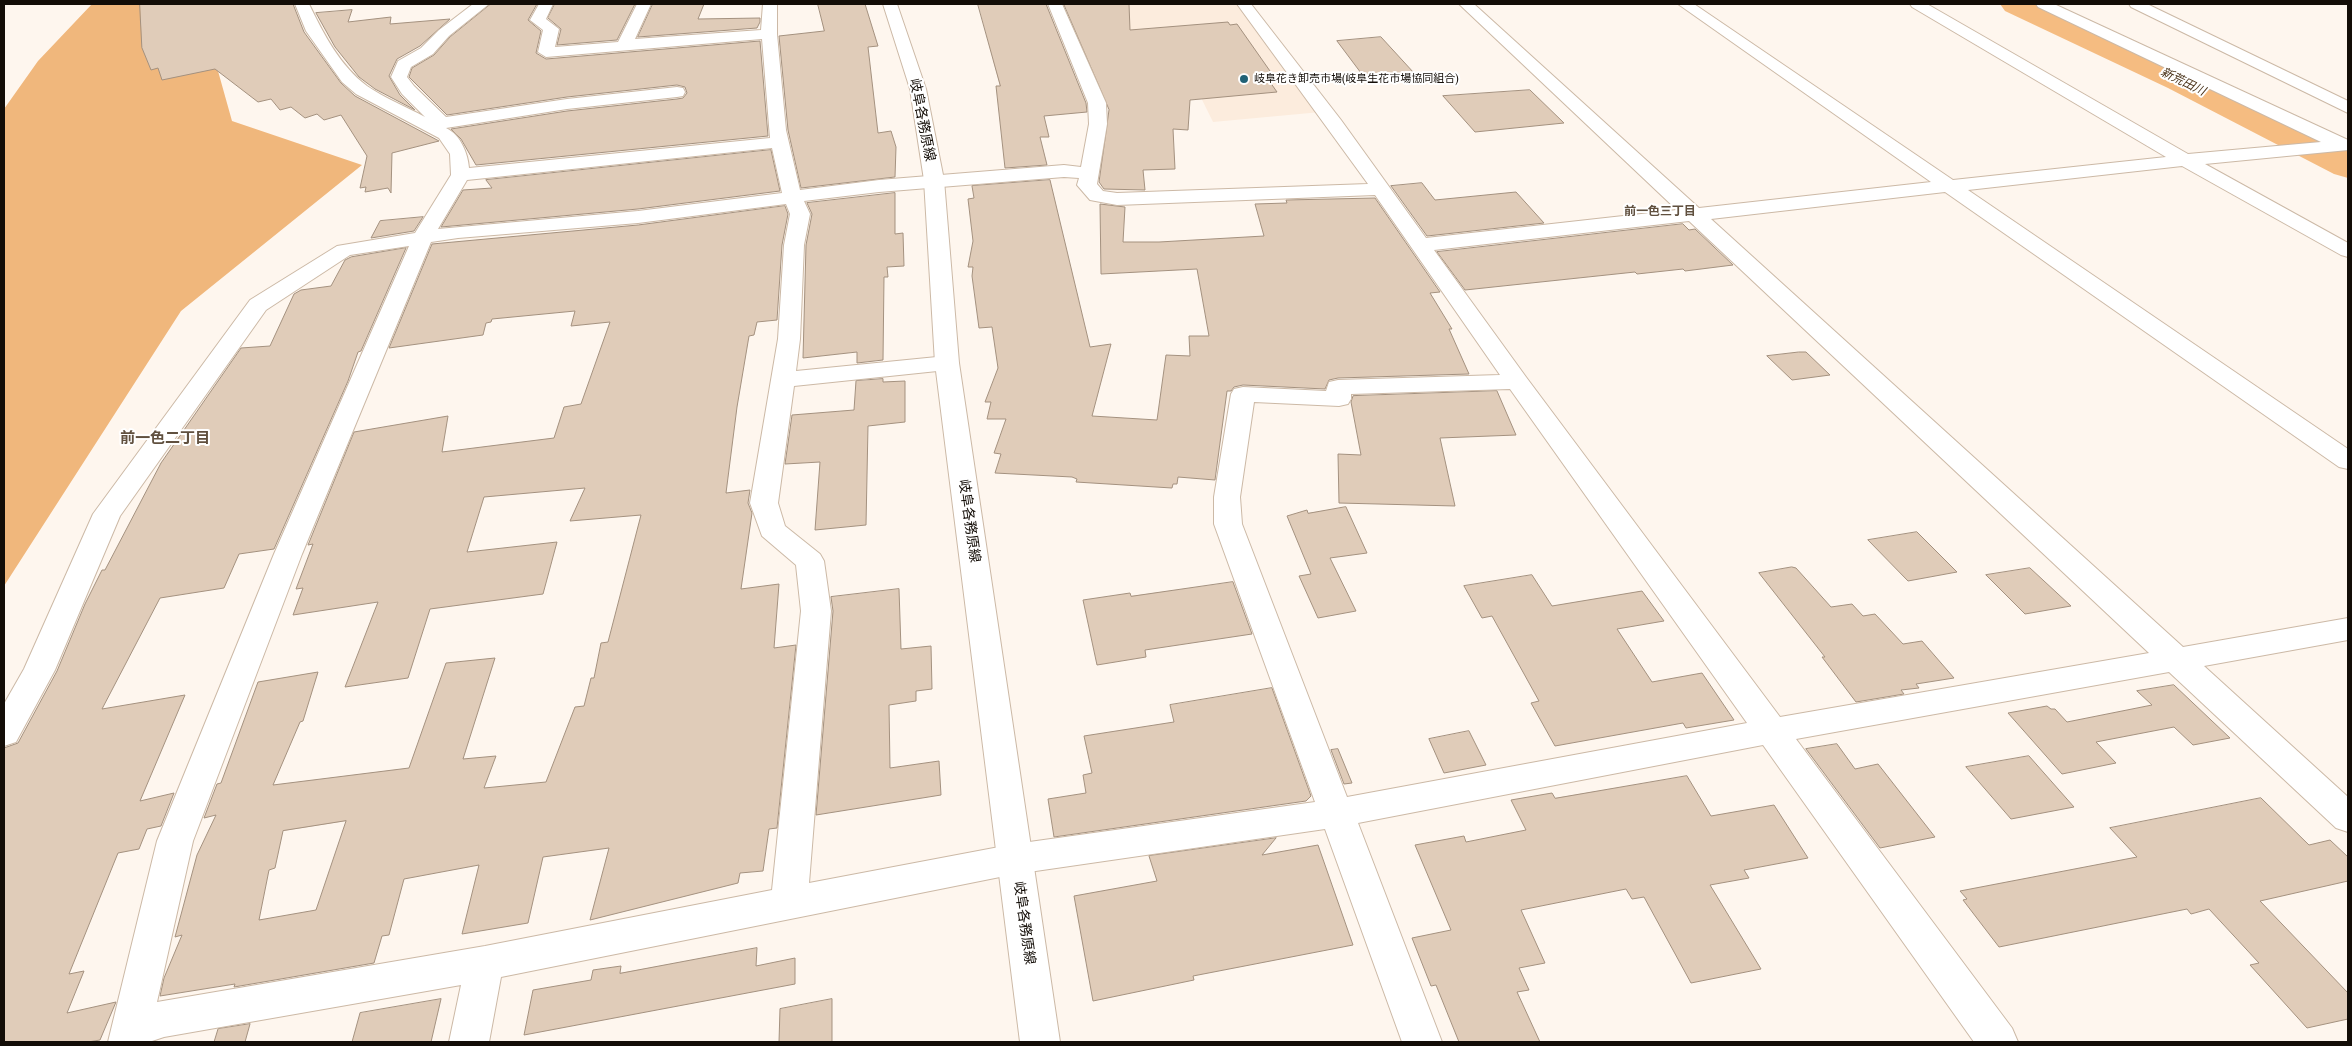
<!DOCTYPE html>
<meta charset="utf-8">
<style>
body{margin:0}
#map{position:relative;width:2352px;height:1046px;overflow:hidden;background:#fef6ee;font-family:Lora,serif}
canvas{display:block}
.frame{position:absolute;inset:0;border:5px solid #130d07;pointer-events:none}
</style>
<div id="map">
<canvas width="2352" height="1046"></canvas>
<div class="frame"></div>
</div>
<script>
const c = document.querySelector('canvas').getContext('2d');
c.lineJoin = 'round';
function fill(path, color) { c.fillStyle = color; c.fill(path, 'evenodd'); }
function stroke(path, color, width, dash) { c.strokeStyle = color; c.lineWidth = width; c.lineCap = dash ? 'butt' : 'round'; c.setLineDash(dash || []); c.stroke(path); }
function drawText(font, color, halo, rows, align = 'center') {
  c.font = font + ' Lora,"Noto Sans JP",serif'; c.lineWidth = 4; c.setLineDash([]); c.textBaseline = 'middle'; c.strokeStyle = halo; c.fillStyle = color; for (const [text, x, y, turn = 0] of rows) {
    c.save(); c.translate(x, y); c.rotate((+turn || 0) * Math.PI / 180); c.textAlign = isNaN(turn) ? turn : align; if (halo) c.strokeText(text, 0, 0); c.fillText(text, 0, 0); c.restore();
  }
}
fill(new Path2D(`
 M1064 4H1239L1321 112 1213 122 1172 39 1082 46Z`), '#fcecdd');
fill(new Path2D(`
 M92 4H223L218 71 232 121 362 165 181 311 4 586V109L38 61Z`), '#f0b77c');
fill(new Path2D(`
 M2000 4H2041L2194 72 2348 150V178L2334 174 2168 88 2005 11Z`), '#f5bc81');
const building = new Path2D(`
 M140 4H293L304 32 341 83 355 96 439 141 392 153 391 193 388 188 365 192 366 187 360 188 367 156 341 115 324 120 317 114 305 118 291 107 280 110 271 99 258 102 215 69 162 80 158 68 151 70 142 48Z
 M491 4H537L528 20 541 31 536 53 546 59 760 41 768 136 476 165 461 139 451 129 567 111 677 99 683 98 687 93 685 87 677 85 567 97 447 115 409 77 412 68 434 55 450 37Z
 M555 4H635L617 40 557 45 561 29 548 18Z
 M653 4H704L698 19 760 18V22L757 28 638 37Z
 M818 4H865L878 46 868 47 878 133 891 131 896 147 895 177 801 188 788 130 779 36 824 31Z
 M978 4H1046L1086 103 1087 112 1044 116 1049 137H1040L1047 165 1005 168 996 86H1000Z
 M1064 4H1129L1130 30 1228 22 1230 25 1237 24 1277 81 1270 82 1277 92 1190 100 1188 130 1173 129 1175 169 1143 170 1145 190 1104 189 1099 182 1109 110Z
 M352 10 348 22 391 17 390 24 450 19 420 46 397 59 389 76 400 95 415 110 375 89 359 77 335 47 316 13Z
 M1381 37 1414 73 1364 77 1337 41Z
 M1530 90 1564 123 1475 132 1443 96Z
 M771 150 780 191 638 209 441 227 463 190 492 188 486 180Z
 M1050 180 1090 347 1111 344 1092 416 1157 420 1166 355 1190 356 1189 336H1209L1197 269 1101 274 1100 204 1125 207 1123 242H1159L1264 236 1255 204 1287 203 1286 200 1375 198 1440 292 1430 293 1452 329H1449L1469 374 1338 378 1329 380 1325 389 1243 385 1234 387 1231 391H1227L1215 480 1178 477 1177 484H1173L1172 488 1076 482 1077 479 1072 477 995 473 1001 454 994 453 1006 419H987L991 402H985L998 368 992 327 979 328 972 276 973 267H968L973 241 968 199 974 198 972 186Z
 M1422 183 1435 200 1516 192 1544 223 1427 236 1391 186Z
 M895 193V234L903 233 904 266 887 267 888 277H884L883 360 857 363V352L803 358 806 245 812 214 807 203Z
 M785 206 788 214 782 245 777 320 757 322 754 335 749 336 737 407 726 493 750 490 748 503 752 513 741 589 779 584 774 648 796 645 777 828 769 829 763 871 740 873 738 883 590 920 609 848 543 857 528 923 462 934 479 865 404 879 389 935 382 936 374 963 234 987 235 984 160 996 164 978 182 935 175 937 197 855 216 815 204 818 217 784 221 783 258 682 318 672 303 721 300 722 273 785 409 768 446 663 495 658 463 759 496 756 484 788 546 782 575 707 584 706 591 678H594L601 643 608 642 641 515 570 521 585 488 484 497 467 552 557 542 543 594 430 609 408 678 345 687 378 602 293 615 303 588 296 589 313 544 308 545 354 432 448 416 442 452 554 438 564 407 581 404 610 322 571 326 575 311 492 319 491 322 486 323 483 335 389 348 432 244 638 225ZM346 821 316 910 259 920 269 870 275 868 283 831Z
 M423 217 414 231 371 238 380 221Z
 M1683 224 1689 230 1695 229 1733 265 1685 271 1683 269 1637 274 1635 272 1465 290 1437 252Z
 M406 248 361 351 358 352 348 381 274 549 239 554 224 588 160 598 102 709 185 695 140 801 174 793 161 826 147 829 139 849 118 853 69 974 84 971 67 1013 116 1002 100 1040 88 1042H4V748L18 743 57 671 85 604 102 570H105L161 463 241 348 270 346 294 294 301 290 331 286 345 260 351 257Z
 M1799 352H1806L1830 375 1792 380 1767 356Z
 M883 379V382L905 381V422L868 426 866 525 815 530 820 462 785 464 792 415 854 410 856 381Z
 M1497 391 1516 435 1440 438 1455 506 1339 503 1338 454 1361 455 1351 402 1353 396Z
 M1346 507 1367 553 1330 558 1356 611 1318 618 1299 576 1311 574 1287 516 1307 510 1308 513Z
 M1917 532 1957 572 1908 581 1868 540Z
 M1792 567 1796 568 1831 607 1852 604 1863 616 1875 614 1903 644 1922 641 1954 678 1916 684 1919 688 1901 690 1904 694 1856 702 1822 657H1825L1759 573Z
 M2030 568 2071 606 2025 614 1986 575Z
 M1532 575 1552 606 1642 591 1664 621 1617 629 1652 682 1702 673 1734 720 1686 728 1683 723 1555 746 1531 703 1539 701 1492 616 1482 618 1464 586Z
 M1233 582 1252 634 1145 650 1146 657 1097 665 1083 600 1130 593 1131 596Z
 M899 589 901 649 931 646 932 689 916 691V701L889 705 890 768 939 761 941 795 816 815 833 611 831 597Z
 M2174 685 2230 738 2193 745 2174 727 2096 742 2116 763 2062 774 2008 713 2047 706 2051 709H2055L2067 722 2152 705 2137 691Z
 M1272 688 1311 796 1306 801 1054 837 1048 799 1086 793 1083 775 1092 773 1084 736 1174 722 1170 705Z
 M1469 731 1486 765 1444 773 1429 739Z
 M1837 744 1855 769 1878 764 1935 837 1880 848 1806 749Z
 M1338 749 1352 783 1344 784 1331 750Z
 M2029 756 2074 807 2011 819 1966 767Z
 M1687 776 1711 816 1774 805 1808 858 1744 870 1749 878 1710 885 1761 969 1691 983 1644 897 1632 899 1626 889 1521 910 1545 963 1519 968 1529 990 1517 992 1540 1042H1459L1436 985 1431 986 1412 938 1451 930 1415 845 1464 836 1466 842 1526 830 1511 800 1552 793 1555 798Z
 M2261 798 2309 845 2330 840 2348 857V881L2260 901 2348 993V1019L2307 1028 2250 965 2259 963 2209 909 2191 914 2187 909 1999 947 1963 900 1967 899 1960 891 2137 857 2110 828Z
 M1276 838 1262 855 1318 845 1353 945 1193 976 1194 980 1093 1001 1074 896 1157 881 1149 856Z
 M757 948 756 966 795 958V984L524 1035 533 990 591 980 593 970 621 966 620 973Z
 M441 999 431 1042H352L360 1013Z
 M832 999V1042H779L780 1009Z
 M250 1024 245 1042H214L218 1029Z`);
fill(building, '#e0ccb9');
stroke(building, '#a4917f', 1);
const street = new Path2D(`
 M295 4H309C323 33 340 66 367 86 384 98 407 107 425 117L402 94 391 77 398 61 421 48 439 30 473 4H489L449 36 433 54 411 67 407 77 414 86 446 117 567 99 677 87 683 88 685 92 683 96 677 97 567 109 446 128C461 135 468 154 469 168L770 138 762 39 546 57 538 52 543 30 530 20 539 4H553L546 19 559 29 555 47 618 42 637 4H651L635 39 761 30 763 4H777V34L786 130 800 190 879 180 1064 165 1081 167 1089 124 1088 103 1048 4H1062L1106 103 1107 124 1097 184 1103 191 1117 193 1368 184 1237 4H1251L1341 120 1426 238 1677 210 1459 4H1474L1699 208 1931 182 1678 4H1694L1953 180 2166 157 1912 7 1910 4H1927L2188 154 2321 142 2038 7 2036 4H2054L2348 140V150L2205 164 2348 243V257L2341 255 2182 166 1968 190 2348 449V469L2339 467 1945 192 1711 219 2183 647 2348 618V640L2204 666 2348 797V832L2336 828 2169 672 1796 739 2012 1028 2018 1042H1974L1763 745 1358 823 1442 1042H1402L1325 829 1015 874 501 977 489 1042H449L461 985 164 1037 149 1042H108L157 841 274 554 409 246 350 255 266 310 120 516 55 670 16 742 4 746V704L24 669 93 514 250 300 337 246 415 233 451 175 450 154 439 138 356 94 342 82 306 31ZM772 148 782 193 638 211 438 229 467 180ZM1064 177 1079 178 1077 185 1090 200 1117 205 1375 195 1500 375 1338 380 1329 382 1326 391 1243 387 1234 389 1231 394 1214 497V524L1315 802 1015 844 809 883 831 611 824 561 820 554 785 526 778 503 794 386 947 370 955 368 959 363 955 358 947 356 796 371 800 339 804 245 810 214 804 201 879 192ZM786 204 790 214 784 245 778 339 750 503 762 536 796 565 801 611 772 890 485 946 157 1002 193 841 302 554 431 242 458 238 638 223ZM1689 221 2149 653 1780 717 1526 377 1434 250ZM1510 389 1747 723 1347 797 1242 524 1240 497 1254 402 1339 406 1348 404 1351 399V394Z
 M2129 4H2147L2348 101V113L2131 7Z`);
const secondary = new Path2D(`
 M883 4H897L926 89 944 180 959 363 1060 1042H1020L935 363 924 180 910 89Z`);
stroke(street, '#ccb9a6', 2);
stroke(secondary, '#ccb9a6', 2);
fill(street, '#fff');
fill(secondary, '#fff');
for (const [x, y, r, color] of [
 [1244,79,5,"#216276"]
]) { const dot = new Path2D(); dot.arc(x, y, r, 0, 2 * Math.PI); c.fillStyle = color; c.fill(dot); stroke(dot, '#fff', 2); }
drawText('11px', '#130d07', '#fff', [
 ["岐阜花き卸売市場(岐阜生花市場協同組合)",1254,79]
], 'left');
drawText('italic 12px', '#493218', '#fff', [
 ["新荒田川",2183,82,26]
]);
drawText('bold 12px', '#60503f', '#fff', [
 ["前一色三丁目",1660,212]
]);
drawText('14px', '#130d07', '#fff', [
 ["岐阜各務原線",922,120,79],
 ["岐阜各務原線",969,521,82],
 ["岐阜各務原線",1024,923,82]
]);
drawText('bold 15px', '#60503f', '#fff', [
 ["前一色二丁目",165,439]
]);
</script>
